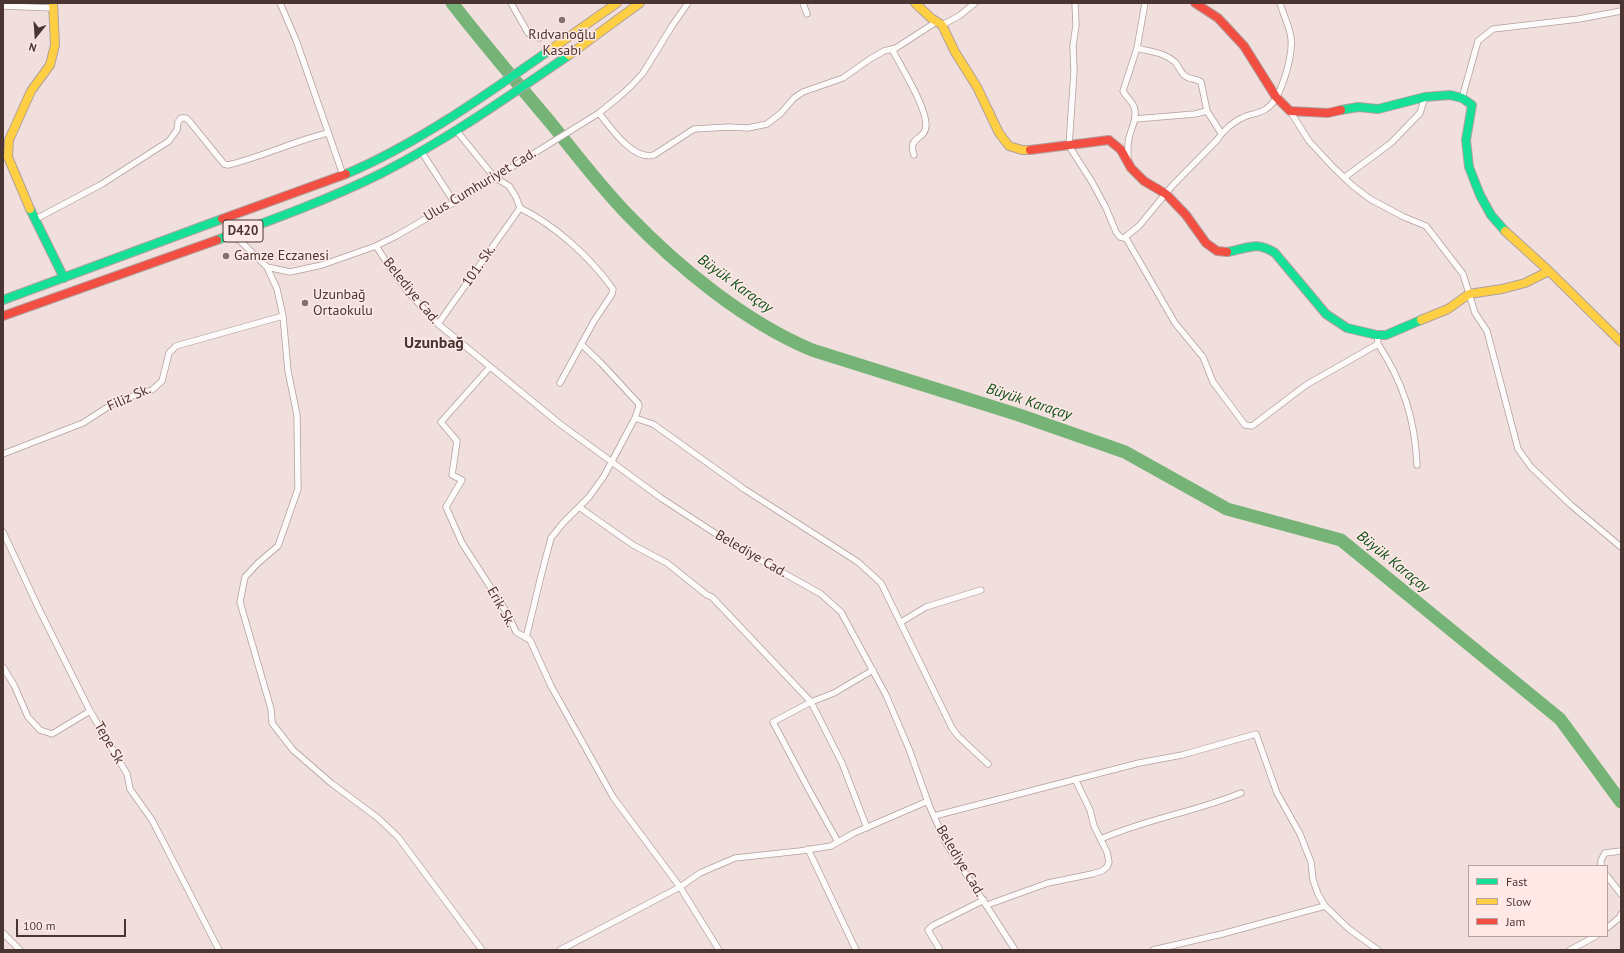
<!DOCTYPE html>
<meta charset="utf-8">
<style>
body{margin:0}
#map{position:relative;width:1624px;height:953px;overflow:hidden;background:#f1dfde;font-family:"PT Sans",sans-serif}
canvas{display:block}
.frame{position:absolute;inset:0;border:4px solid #4a3533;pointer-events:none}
.legend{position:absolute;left:1468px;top:865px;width:140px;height:72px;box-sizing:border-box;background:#ffe9e7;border:1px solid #b7a19f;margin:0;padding:5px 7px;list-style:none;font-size:12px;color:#4a3533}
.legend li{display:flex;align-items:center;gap:8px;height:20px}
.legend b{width:20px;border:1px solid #b7a19f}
.north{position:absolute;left:16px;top:16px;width:40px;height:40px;-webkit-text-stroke:3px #ffe9e7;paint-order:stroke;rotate:197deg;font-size:11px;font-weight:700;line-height:16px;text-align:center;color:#4a3533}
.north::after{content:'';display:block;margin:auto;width:14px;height:18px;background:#4a3533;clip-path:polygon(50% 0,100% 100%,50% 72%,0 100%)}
.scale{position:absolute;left:16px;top:919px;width:110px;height:18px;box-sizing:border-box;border:2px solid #4a3533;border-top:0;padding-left:5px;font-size:12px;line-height:14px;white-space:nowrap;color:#4a3533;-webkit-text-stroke:3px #ffe9e7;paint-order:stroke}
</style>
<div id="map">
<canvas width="1624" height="953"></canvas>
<div class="frame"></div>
<ul class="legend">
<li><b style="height:5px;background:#16e098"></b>Fast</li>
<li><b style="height:5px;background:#ffcf43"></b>Slow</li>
<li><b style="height:5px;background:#f24e42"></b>Jam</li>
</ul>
<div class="north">N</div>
<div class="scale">100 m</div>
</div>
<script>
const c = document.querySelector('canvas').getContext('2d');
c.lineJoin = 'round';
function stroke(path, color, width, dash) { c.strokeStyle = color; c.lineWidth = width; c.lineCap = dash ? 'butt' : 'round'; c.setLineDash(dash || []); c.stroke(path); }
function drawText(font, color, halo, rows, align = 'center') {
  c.font = font + ' "PT Sans",sans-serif'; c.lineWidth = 3; c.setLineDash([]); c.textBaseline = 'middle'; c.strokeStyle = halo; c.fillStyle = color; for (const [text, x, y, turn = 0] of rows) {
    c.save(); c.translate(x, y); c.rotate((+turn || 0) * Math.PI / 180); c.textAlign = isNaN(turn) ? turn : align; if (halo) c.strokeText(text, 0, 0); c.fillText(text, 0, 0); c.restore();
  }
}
stroke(new Path2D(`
 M452 3C484 44 517 83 550 122 575 153 600 186 628 215 678 267 745 322 812 350L1019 415 1125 452 1227 509 1341 540 1560 719 1621 802`), '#76b376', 13);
const street = new Path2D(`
 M280 3 296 40 343 175
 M511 3 528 33 539 38
 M803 3 807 14
 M1075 3 1076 25 1073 46 1074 71 1069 146 1092 182 1106 208 1116 232 1120 237 1124 238 1139 226 1172 186 1217 140C1222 132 1233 122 1242 118 1249 114 1259 114 1266 109 1281 100 1293 56 1291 38 1290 27 1283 14 1280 3
 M3 6 54 8
 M942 25 959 16 975 3
 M1137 48C1151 52 1164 52 1175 62 1179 66 1180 72 1184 75 1189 80 1196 78 1201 82L1207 111 1221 133
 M892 49C901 67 926 106 926 125 926 141 907 135 914 155
 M1462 98 1478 41 1493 29 1579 19 1621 11
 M1290 111 1309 141 1333 167 1353 186 1370 199 1404 217 1426 226 1463 274 1475 313 1487 331 1518 449 1531 467 1571 505 1621 547
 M599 113C610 127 633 161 654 155L694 129 729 127 748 128 767 124 781 113 794 98 803 92 843 78 870 59 884 51 896 48 936 22
 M1135 119 1195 114 1207 111
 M456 130 494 177 509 186 516 197 520 208C556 226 589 256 613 289L612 294 594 321 560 383
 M421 151 454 202
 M1128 161C1128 153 1127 146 1129 138 1131 128 1138 118 1134 107 1132 101 1126 97 1123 91L1137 48 1145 3
 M1345 177 1391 143 1420 113 1425 97
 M34 220 102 184 169 141 177 130 178 122 181 118H186L190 122 220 159 224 164 228 165C262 157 294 141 328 133
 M233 234 267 267 290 272 322 265 376 246 396 236 467 195 599 113 620 96 631 86 643 73 672 26 688 3
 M1126 238 1175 323 1203 357 1213 382 1245 425 1252 426 1306 385 1378 344 1377 335
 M376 246 393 272 408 292 438 324 560 424 661 498 730 543 821 594 841 612 886 695 909 749 929 805 946 843 1015 950
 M267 267 277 289 283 316 288 371 297 415 298 489 278 546 258 563 245 577 240 602 271 709 272 723 293 750 331 783 378 818 398 837 482 950
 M438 324 520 208
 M581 344 601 363 638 403 639 406 635 418
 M1378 344C1403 382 1415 419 1417 465
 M490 367 441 422 457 441 452 475 462 480 446 507 462 543 509 616 516 632 530 640 551 686 613 797 680 887 719 950
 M3 454 83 423 117 401 152 390 162 381 169 353 176 346 283 316
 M579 507 633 545 667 563 707 595 712 597 811 702 842 763 867 828
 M3 532 39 609 90 711 127 774 130 789 152 820 219 950
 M901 622 926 607 981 590
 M526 638 542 572 551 538 563 523 589 497 604 476 635 418 653 424 744 489 858 562 881 583 952 728 958 736 988 764
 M3 667 14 685 28 717 40 730 52 734 90 711
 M934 816 1139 763 1182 755 1256 734 1277 793 1300 834 1311 862 1313 880 1318 894 1325 906 1349 929 1378 950
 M1101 839C1146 819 1195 812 1241 793
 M838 842 809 790 773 722 811 702 834 693 873 670
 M808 849 856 950
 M1601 866V860L1605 853 1621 851
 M1607 876 1621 894
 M987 905 1048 883 1092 874 1102 871 1107 867 1109 862 1107 852 1094 826 1090 810 1075 779
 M1607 928 1620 917 1621 914
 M3 933 20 950
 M560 950 680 887 700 873 735 858 800 851 831 846 854 833 928 801
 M940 950 928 930 932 926 984 900
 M1153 950 1222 934 1325 906
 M1570 950 1596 936`);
const fast = new Path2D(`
 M1341 110 1358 107 1378 109 1425 97 1450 95 1462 98 1472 105 1466 140 1469 167 1480 195 1491 215 1505 231
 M346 174C417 144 487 94 550 50
 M30 209 64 278
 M217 240C272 220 330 199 382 173 448 139 509 96 569 55
 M1227 252C1247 249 1256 240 1275 253L1326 314 1347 328 1377 335H1386L1421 320
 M3 300 222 219`);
const slow = new Path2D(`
 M915 3 931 18 942 25 955 52 977 87 999 133 1009 146 1022 150H1030
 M550 50 617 3
 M569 55 640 3
 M30 209 8 157 9 140 31 91 50 65 55 45 53 3
 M1505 231 1549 271 1621 342
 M1421 320 1448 309 1469 294 1502 289 1525 283 1549 271`);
const jam = new Path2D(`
 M1195 3 1218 18 1244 46 1276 97 1290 111 1328 113 1341 110
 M1030 150 1109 140 1121 150 1131 168 1144 181 1166 194 1186 215 1206 243 1217 251 1227 252
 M222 219 346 174
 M3 316 217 240`);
stroke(street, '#b1a09e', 7);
stroke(fast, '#b1a09e', 10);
stroke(slow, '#b1a09e', 10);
stroke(jam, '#b1a09e', 10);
stroke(street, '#fdfafa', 5.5);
stroke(fast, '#16e098', 8);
stroke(slow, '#ffcf43', 8);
stroke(jam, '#f24e42', 8);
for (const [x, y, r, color] of [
 [562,20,4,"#84706f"],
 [226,256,4,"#84706f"],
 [305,303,4,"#84706f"]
]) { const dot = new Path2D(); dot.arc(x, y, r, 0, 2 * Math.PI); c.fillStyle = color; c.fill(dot); stroke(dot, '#ffe9e7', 1.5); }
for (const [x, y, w] of [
 [243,231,40]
]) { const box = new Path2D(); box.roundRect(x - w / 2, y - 11, w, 22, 3); c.fillStyle = '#ffe9e7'; c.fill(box); stroke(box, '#4a3533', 1); }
drawText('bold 13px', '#4a3533', null, [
 ["D420",243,231]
]);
drawText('14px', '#4a3533', '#ffe9e7', [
 ["Rıdvanoğlu",562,35,"center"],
 ["Kasabı",562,51,"center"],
 ["Gamze Eczanesi",234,256],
 ["Uzunbağ",313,295],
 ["Ortaokulu",313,311]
], 'left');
drawText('14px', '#4a3533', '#ffe9e7', [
 ["Ulus Cumhuriyet Cad.",480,185,-31],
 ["101. Sk.",479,266,-55],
 ["Belediye Cad.",411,291,51],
 ["Filiz Sk.",129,398,-24],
 ["Belediye Cad.",751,554,30],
 ["Erik Sk.",501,607,61],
 ["Tepe Sk",109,743,60],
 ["Belediye Cad.",960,861,59]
]);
drawText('italic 15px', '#0c5017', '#ffe9e7', [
 ["Büyük Karaçay",735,284,36],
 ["Büyük Karaçay",1029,402,18],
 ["Büyük Karaçay",1393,562,39]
]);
drawText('bold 16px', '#4a3533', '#ffe9e7', [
 ["Uzunbağ",434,343]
]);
</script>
